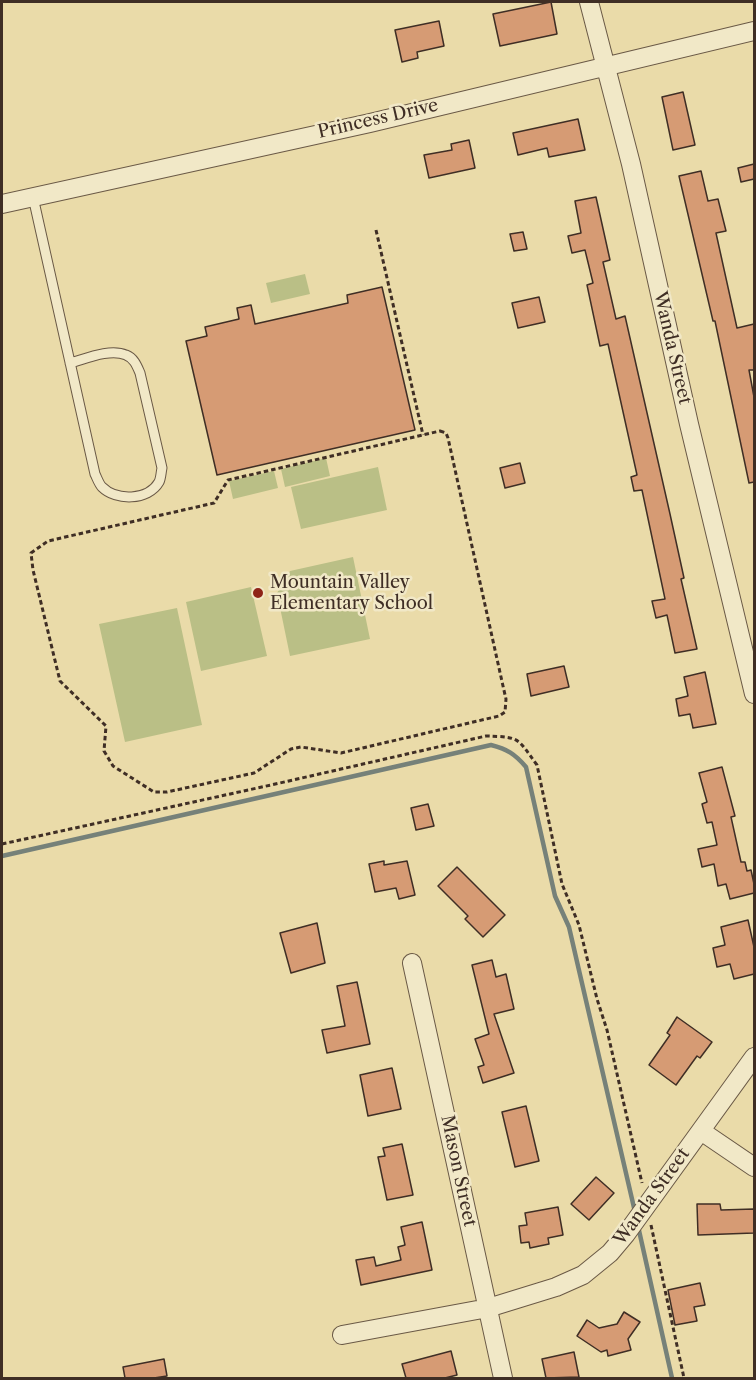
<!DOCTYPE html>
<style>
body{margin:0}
#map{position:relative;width:756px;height:1380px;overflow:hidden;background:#eadba9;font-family:"Libre Caslon Text",serif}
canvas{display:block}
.frame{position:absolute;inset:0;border:3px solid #3f2e25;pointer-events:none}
</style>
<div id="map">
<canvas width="756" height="1380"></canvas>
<div class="frame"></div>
</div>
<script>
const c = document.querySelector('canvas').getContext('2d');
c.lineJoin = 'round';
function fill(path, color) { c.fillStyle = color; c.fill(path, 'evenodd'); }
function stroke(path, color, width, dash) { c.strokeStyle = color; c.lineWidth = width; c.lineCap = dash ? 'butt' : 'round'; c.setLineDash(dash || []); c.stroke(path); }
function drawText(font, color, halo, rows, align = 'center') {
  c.font = font + ' "Libre Caslon Text",serif'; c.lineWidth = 5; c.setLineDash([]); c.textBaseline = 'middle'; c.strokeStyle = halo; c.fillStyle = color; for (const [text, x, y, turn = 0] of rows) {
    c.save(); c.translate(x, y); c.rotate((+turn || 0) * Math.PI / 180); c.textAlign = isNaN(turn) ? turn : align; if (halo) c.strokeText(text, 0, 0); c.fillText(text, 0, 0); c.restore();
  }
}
fill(new Path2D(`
 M305 274 310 294 271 303 266 283Z
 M326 458 330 476 285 487 281 469Z
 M378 467 387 510 301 529 291 487Z
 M274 471 278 488 233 499 229 481Z
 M353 557 370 639 290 656 277 593 290 571Z
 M251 587 267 656 201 671 186 602Z
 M177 608 202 725 125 742 99 624Z`), '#babf86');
stroke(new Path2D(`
 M2 856 491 745C507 749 515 754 526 767L555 896 569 927 578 966 635 1212
 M638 1226 672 1378`), '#768179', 4.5);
const building = new Path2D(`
 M551 2 557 34 500 46 493 14Z
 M439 21 444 46 417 52 418 58 402 62 395 30Z
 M683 92 695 145 673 150 662 97Z
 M578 119 585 150 549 157 547 148 518 155 513 133Z
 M469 140 475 168 429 178 424 155 452 150 451 144Z
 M754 164V179L741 182 738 168Z
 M701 171 708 201 718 199 726 231 716 233 737 328 754 324V370H749L754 397V482L749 483 715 321H713L679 176Z
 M596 197 610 260 603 262 616 319 625 316 670 514 684 578 681 579 697 649 675 653 667 615 656 618 652 601 665 599 642 490 634 491 631 477 637 475 608 344 600 346 587 285 593 283 585 250 572 253 568 236 581 233 575 201Z
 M523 232 527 249 514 251 510 234Z
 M382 287 415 430 217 475 186 341 207 336 205 327 239 319 237 308 251 305 255 324 348 303 347 295Z
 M539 297 545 322 518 328 512 303Z
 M520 463 525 483 505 488 500 468Z
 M564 666 569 687 531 696 527 674Z
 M705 672 716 724 693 728 690 714 679 716 676 699 688 696 684 677Z
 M722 767 735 816 731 817 741 862H745L747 871 751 870 754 884V893L730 899 726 884 718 886 714 864 702 867 698 849 717 845 712 822 707 823 702 804 707 802 699 773Z
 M428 804 434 826 416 830 411 808Z
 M384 861V865L407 861 415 895 399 899 396 888 375 892 369 864Z
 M457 867 505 915 483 937 465 919 468 916 438 886Z
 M748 920 754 947V974L734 979 730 964 717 967 713 948 725 945 721 927Z
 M317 923 325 963 291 973 280 933Z
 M492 960 496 977 506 974 514 1009 494 1014 514 1073 483 1083 478 1067 484 1065 475 1039 489 1034 472 965Z
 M357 982 370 1044 327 1053 322 1030 345 1026 337 986Z
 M677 1017 712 1042 700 1058 697 1056 676 1085 649 1065 670 1035 667 1033Z
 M392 1068 401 1109 368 1116 360 1075Z
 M526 1106 539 1161 515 1167 502 1112Z
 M402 1144 413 1195 387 1200 378 1157 385 1156 383 1148Z
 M596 1177 614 1193 589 1220 571 1204Z
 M697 1204H720L721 1210 754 1209V1233L698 1235Z
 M558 1207 563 1235 548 1238 549 1244 530 1248 529 1242 521 1243 519 1226 527 1225 525 1213Z
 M422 1222 432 1270 361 1285 356 1260 374 1257 376 1266 401 1260 398 1247 405 1245 401 1227Z
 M700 1283 705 1305 694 1307 697 1321 675 1325 668 1290Z
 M624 1312 640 1322 628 1339 631 1350 608 1356 607 1350 601 1352 577 1336 587 1320 599 1328 617 1324Z
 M451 1351 457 1375 445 1378H406L402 1364Z
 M574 1352 579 1377 546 1378 542 1359Z
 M164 1359 167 1376 154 1378H125L123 1367Z`);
fill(building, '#d69b74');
stroke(building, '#3f2e25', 1.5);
const service = new Path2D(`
 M33 197 95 474C97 478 99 484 102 487 116 501 148 501 159 482 161 478 161 472 162 468L140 373C137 366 134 358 126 355 110 348 85 359 70 363`);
const minor = new Path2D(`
 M589 2 631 164 689 424 754 694
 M2 204 370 123 754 31
 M412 963 503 1378
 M701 1131 754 1167
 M342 1335 488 1308 556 1287 583 1275 610 1253 626 1234 754 1057`);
stroke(service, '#6a5946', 11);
stroke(minor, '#6a5946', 20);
stroke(new Path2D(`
 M376 230 423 435
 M440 431 446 433 448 438 503 686 506 699 505 712 499 716 341 753 301 747 291 749 254 773 167 792H154L113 766 104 751 106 726 60 681 33 570 31 553 48 541 214 503 228 480Z
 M2 844 271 785 486 736C521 737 517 738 537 765L562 884 579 925 597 999 607 1030 642 1183
 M651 1225 684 1378`), '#3f2e25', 3, [4.5, 3]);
stroke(service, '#f1e8c7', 9);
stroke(minor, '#f1e8c7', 18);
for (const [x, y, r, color] of [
 [258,593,6,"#8f2418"]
]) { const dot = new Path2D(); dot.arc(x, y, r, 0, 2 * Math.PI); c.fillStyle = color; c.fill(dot); stroke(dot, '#f1e8c7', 2); }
drawText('18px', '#3f2e25', '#f1e8c7', [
 ["Princess Drive",378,119,-13],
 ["Wanda Street",672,348,77],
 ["Mason Street",458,1171,78],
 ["Wanda Street",652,1197,-54]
]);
drawText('18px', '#3f2e25', '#f1e8c7', [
 ["Mountain Valley",270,583],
 ["Elementary School",270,604]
], 'left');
</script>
